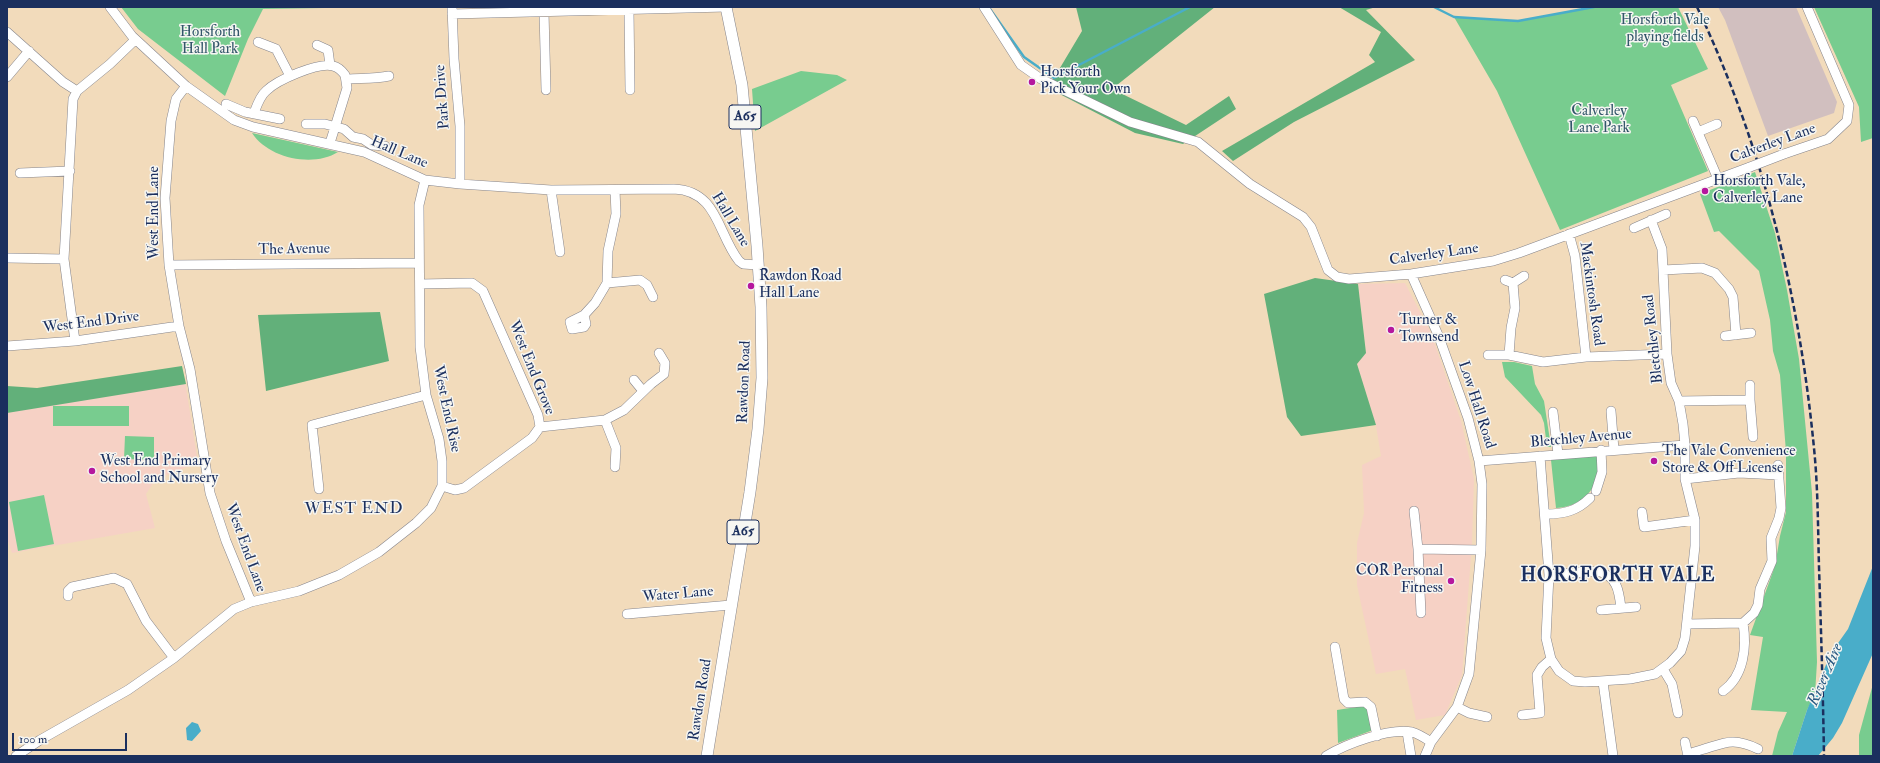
<!DOCTYPE html>
<style>
body{margin:0}
#map{position:relative;width:1880px;height:763px;overflow:hidden;background:#f2dbbb;font-family:"IM FELL Double Pica",serif}
canvas{display:block}
.frame{position:absolute;inset:0;border:8px solid #1b2f5e;pointer-events:none}
.scale{position:absolute;left:12px;top:733px;width:115px;height:18px;box-sizing:border-box;border:2px solid #1b2f5e;border-top:0;padding-left:5px;font-size:12px;line-height:14px;white-space:nowrap;color:#1b2f5e;-webkit-text-stroke:3px #f6f6f2;paint-order:stroke}
</style>
<div id="map">
<canvas width="1880" height="763"></canvas>
<div class="frame"></div>
<div class="scale">100 m</div>
</div>
<script>
const c = document.querySelector('canvas').getContext('2d');
c.lineJoin = 'round';
function fill(path, color) { c.fillStyle = color; c.fill(path, 'evenodd'); }
function stroke(path, color, width, dash) { c.strokeStyle = color; c.lineWidth = width; c.lineCap = dash ? 'butt' : 'round'; c.setLineDash(dash || []); c.stroke(path); }
function drawText(font, color, halo, rows, align = 'center') {
  c.font = font + ' "IM FELL Double Pica",serif'; c.lineWidth = 3; c.setLineDash([]); c.textBaseline = 'middle'; c.strokeStyle = halo; c.fillStyle = color; for (const [text, x, y, turn = 0] of rows) {
    c.save(); c.translate(x, y); c.rotate((+turn || 0) * Math.PI / 180); c.textAlign = isNaN(turn) ? turn : align; if (halo) c.strokeText(text, 0, 0); c.fillText(text, 0, 0); c.restore();
  }
}
fill(new Path2D(`
 M1405 283 1431 333 1461 421 1474 479 1472 543 1462 675 1445 715 1416 720 1405 669 1376 674 1357 585V543L1364 513 1362 465 1381 456 1376 426 1357 364 1366 352 1358 284Z
 M184 375 198 463 156 479 146 494 155 528 12 553 7 538V413Z`), '#f6d1c5');
fill(new Path2D(`
 M1718 7H1796L1837 102 1834 113 1768 136 1725 20Z`), '#d1bfbf');
fill(new Path2D(`
 M121 7H386L263 9 248 39 225 96 138 29Z
 M1594 7H1678L1708 69 1671 85 1708 171 1560 230 1497 91 1454 17 1518 21Z
 M1814 7H1873V138L1861 142 1859 107Z
 M801 71 837 75 847 80 755 131 752 89Z
 M252 133 338 152C313 168 268 158 252 133Z
 M1755 172 1775 233 1787 290 1799 359 1812 493 1817 662 1815 694 1807 710 1792 756H1772L1778 732 1787 712 1751 710 1763 637 1750 635 1775 566 1780 536 1786 512V452L1780 375 1773 351 1770 320 1759 271 1719 231 1714 232 1700 194Z
 M1502 362H1514L1532 366 1535 384 1544 401 1551 447H1547L1544 423 1541 415 1505 377Z
 M53 406H129V426H53Z
 M125 436 154 437V460L124 459Z
 M1599 454C1603 482 1586 507 1556 508L1551 460Z
 M44 495 54 544 18 551 9 502Z
 M1873 684V756H1859V735Z
 M1363 706 1368 708 1373 730 1338 743 1337 710Z`), '#78cc8f');
fill(new Path2D(`
 M1076 7H1215L1112 89 1186 125 1229 96 1236 109 1183 144 1135 133 1048 88 1082 31Z
 M1339 7H1376L1366 10 1415 60 1294 122 1233 161 1222 151 1375 62 1369 55 1381 32Z
 M1315 278 1358 284 1366 353 1357 364 1376 425 1301 436 1287 417 1264 294Z
 M380 312 389 361 266 391 258 315Z
 M182 366 186 384 7 413V386L37 388Z`), '#62b07a');
fill(new Path2D(`
 M1873 566V653L1842 723 1833 738 1818 756H1792L1807 710 1831 653 1848 629Z
 M192 722 198 724 201 731 192 741 187 740 186 728Z`), '#49adc9');
stroke(new Path2D(`
 M1434 7 1454 17 1518 21 1594 7
 M990 9 1024 57 1054 78 1190 7`), '#49adc9', 2.5);
const minor = new Path2D(`
 M110 7 132 36 186 86 234 120 253 127 364 152 425 180 460 184 551 190 674 189C718 191 717 233 739 261L743 264 758 265
 M452 7 454 59 460 126V184
 M984 7 1021 65 1041 79 1130 122 1198 142 1250 184 1303 217 1311 227 1328 270 1337 277 1349 279 1411 274 1493 261 1519 253 1750 167
 M629 10 630 90
 M544 12 546 90
 M452 14 726 7
 M7 32 63 82 77 91
 M258 42 276 49 290 76
 M317 45 328 50 330 65
 M7 77 29 51
 M347 79C361 78 375 79 389 76
 M186 86 176 99 171 121 165 198 169 265 179 326 190 369 210 493 226 541 251 602
 M226 104 245 112 280 119
 M254 113C257 105 260 96 266 91 277 80 318 62 333 66 338 67 342 71 345 75L347 88 330 143
 M1693 121 1718 179
 M306 124H325L344 129 353 137 363 139 372 145 385 146
 M1698 132 1717 124
 M1784 154 1828 139 1847 121 1849 105 1807 7
 M20 173 70 171
 M551 190 560 252
 M1634 228 1666 214
 M1569 234 1575 256 1586 357
 M7 258 64 259
 M169 265 419 263
 M1663 270 1702 268 1715 273 1729 289 1733 297 1736 335
 M1411 274 1439 337 1468 418 1479 461 1482 484 1481 550 1469 674 1457 707 1431 742 1425 756
 M1505 280 1513 283 1515 308 1511 328 1509 355
 M607 283 608 251 616 214 615 190
 M607 283 640 280 647 285 653 297
 M1513 283 1524 276
 M420 284 472 283 483 291 538 415 540 427 532 438 464 488 455 490 442 486
 M584 315 570 322 572 329 584 327 586 324 584 315 595 303 607 283
 M1725 336 1751 333
 M75 341 64 259 73 99 77 91 110 64 135 40
 M7 346 75 341 179 326
 M1488 355H1509L1543 362 1586 357 1667 354
 M634 380 643 391
 M1750 400 1753 437
 M1679 401 1750 400V385
 M1611 411 1614 450
 M1553 412 1558 454
 M605 420 616 448 615 467
 M540 427 605 420 624 410 651 384 664 374 665 363 659 353
 M1540 456 1549 575 1546 638 1551 659 1559 671 1573 681 1585 682 1630 679 1655 674 1670 663 1681 651 1685 638 1695 546V520L1685 479V445L1683 424 1679 401 1671 383 1667 354 1662 249 1651 220
 M1479 461 1685 445
 M1685 479 1739 473 1779 475
 M319 489 312 425 426 395
 M1596 491 1602 472 1601 450
 M1414 511 1418 549 1421 613
 M1642 512 1644 527 1695 520
 M1546 514C1564 514 1577 511 1590 498
 M1418 549 1481 550
 M1549 575 1597 571C1617 576 1619 590 1621 608
 M68 596V591L72 587 114 578 127 584 146 621 174 658
 M1601 610 1636 607
 M627 614 731 605
 M1687 624 1743 623 1754 613 1758 605 1760 589 1772 561 1771 538 1779 518 1781 508 1778 465
 M1335 647 1344 699 1348 703 1365 702 1371 707 1377 736
 M1663 669 1672 684 1678 713
 M1603 682 1613 756
 M1723 691C1744 676 1747 647 1743 623
 M1457 707 1469 713 1487 717
 M1522 715 1540 713 1537 675 1542 667 1551 659
 M1407 732 1411 756
 M1685 742 1688 756
 M16 756 40 740 128 690 174 658 234 609 251 602 299 591 339 575 379 552 416 523 431 508 442 486V461L439 439 426 395 420 347 419 205 425 180
 M1326 756C1346 744 1388 728 1412 732 1419 734 1425 738 1431 742
 M1689 756 1694 752C1722 745 1730 735 1758 749`);
const major = new Path2D(`
 M707 756 750 492 758 429 762 378 761 307 757 246 742 85 726 7`);
stroke(minor, '#86858c', 10);
stroke(major, '#86858c', 12);
stroke(minor, '#fff', 9);
stroke(major, '#fff', 11);
stroke(new Path2D(`
 M1697 7C1765 150 1801 303 1815 459 1818 495 1818 531 1819 567 1821 630 1823 693 1824 756`), '#1b2f5e', 2.5, [6, 3]);
const minorBridge = new Path2D(`
 M1750 167 1784 154`);
stroke(minorBridge, '#86858c', 10, []);
stroke(minorBridge, '#fff', 9);
for (const [x, y, r, color] of [
 [1032,82,4,"#b5179e"],
 [1705,191,4,"#b5179e"],
 [751,286,4,"#b5179e"],
 [1391,330,4,"#b5179e"],
 [1654,461,4,"#b5179e"],
 [92,471,4,"#b5179e"],
 [1451,581,4,"#b5179e"]
]) { const dot = new Path2D(); dot.arc(x, y, r, 0, 2 * Math.PI); c.fillStyle = color; c.fill(dot); stroke(dot, '#f6f6f2', 1.5); }
for (const [x, y, w] of [
 [745,117,32],
 [743,532,32]
]) { const box = new Path2D(); box.roundRect(x - w / 2, y - 12, w, 24, 3); c.fillStyle = '#f6f6f2'; c.fill(box); stroke(box, '#1b2f5e', 1); }
drawText('bold 14px', '#1b2f5e', null, [
 ["A65",745,117],
 ["A65",743,532]
]);
drawText('15px', '#32566a', '#f6f6f2', [
 ["Horsforth Vale",1665,21],
 ["playing fields",1665,38],
 ["Horsforth",210,33],
 ["Hall Park",210,50],
 ["Calverley",1599,112],
 ["Lane Park",1599,129]
]);
drawText('15px', '#1b2f5e', '#f6f6f2', [
 ["Horsforth",1040,73],
 ["Pick Your Own",1040,90],
 ["Horsforth Vale,",1713,182],
 ["Calverley Lane",1713,199],
 ["Rawdon Road",759,277],
 ["Hall Lane",759,294],
 ["Turner &",1399,321],
 ["Townsend",1399,338],
 ["The Vale Convenience",1662,452],
 ["Store & Off License",1662,469],
 ["West End Primary",100,462],
 ["School and Nursery",100,479],
 ["COR Personal",1443,572,"right"],
 ["Fitness",1443,589,"right"]
], 'left');
drawText('15px', '#1b2f5e', '#f6f6f2', [
 ["Park Drive",443,97,-94],
 ["Calverley Lane",1773,144,-20],
 ["Hall Lane",399,153,23],
 ["West End Lane",155,213,-90],
 ["Hall Lane",730,220,59],
 ["The Avenue",294,250,-1],
 ["Calverley Lane",1434,255,-8],
 ["Mackintosh Road",1591,294,82],
 ["West End Drive",91,323,-7],
 ["Bletchley Road",1654,339,-96],
 ["West End Grove",531,368,68],
 ["Rawdon Road",745,382,-88],
 ["Low Hall Road",1476,405,72],
 ["West End Rise",446,409,78],
 ["Bletchley Avenue",1581,439,-5],
 ["West End Lane",245,548,70],
 ["Water Lane",678,595,-5],
 ["Rawdon Road",701,700,-81]
]);
c.letterSpacing = '1px';
drawText('16px', '#1b2f5e', '#f6f6f2', [
 ["WEST END",354,510]
]);
c.letterSpacing = '0px';
drawText('italic 16px', '#2b5b83', '#f6f6f2', [
 ["River Aire",1826,675,-67]
]);
c.letterSpacing = '1px';
drawText('bold 19px', '#1b2f5e', '#f6f6f2', [
 ["HORSFORTH VALE",1618,577]
]);
c.letterSpacing = '0px';
</script>
